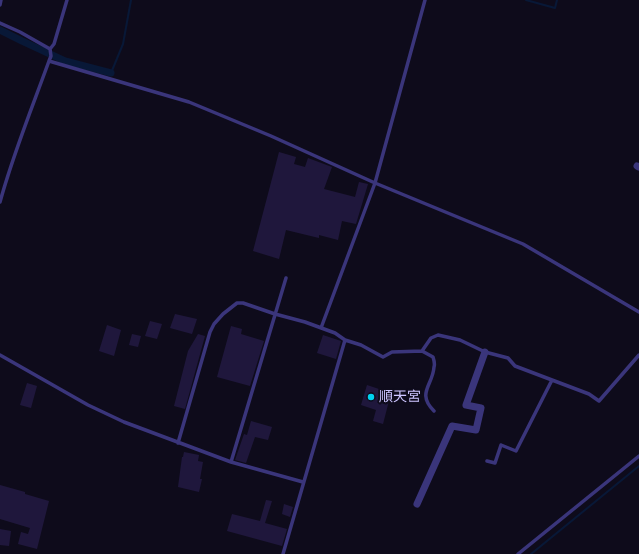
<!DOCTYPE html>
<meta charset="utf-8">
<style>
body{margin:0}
canvas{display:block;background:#0e0b1b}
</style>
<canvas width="639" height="554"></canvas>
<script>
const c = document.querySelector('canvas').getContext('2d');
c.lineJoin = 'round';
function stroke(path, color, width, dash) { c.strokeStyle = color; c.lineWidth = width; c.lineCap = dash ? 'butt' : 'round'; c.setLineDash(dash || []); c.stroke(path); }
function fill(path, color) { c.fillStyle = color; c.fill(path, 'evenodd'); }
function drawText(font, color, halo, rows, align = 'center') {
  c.font = font + ' Karla,"Noto Sans TC",sans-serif'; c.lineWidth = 4; c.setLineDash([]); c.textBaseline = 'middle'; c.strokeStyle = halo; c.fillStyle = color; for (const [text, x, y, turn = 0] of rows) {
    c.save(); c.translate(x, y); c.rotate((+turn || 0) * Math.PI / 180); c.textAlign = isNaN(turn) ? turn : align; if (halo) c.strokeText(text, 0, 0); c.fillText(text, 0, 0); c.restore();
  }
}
stroke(new Path2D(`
 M526 0 555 8 557 0
 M111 73 123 44 131 0
 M531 554 639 466`), '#081837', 2);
stroke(new Path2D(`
 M0 30 22 41 65 61 111 73`), '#081837', 7);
fill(new Path2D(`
 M279 152 296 157 294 164 305 167 308 158 332 167 324 189 355 197 359 182 368 184 356 224 342 221 338 240 319 235V238L286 230 279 259 253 251Z
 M175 314 197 319 192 334 170 328Z
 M150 321 162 324 157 339 145 336Z
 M107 325 121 330 114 356 99 351Z
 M231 326 242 329 241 334 264 341 250 386 217 377Z
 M132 334 141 336 138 347 129 345Z
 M198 334 205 336 185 409 174 406 188 351Z
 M323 335 341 341 336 359 317 353Z
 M27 383 37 386 31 408 20 405Z
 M367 385 391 393 383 424 373 421 376 410 361 405Z
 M251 421 272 427 268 440 255 437 246 463 235 460 244 434 247 435Z
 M184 452 199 455 198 461 203 462 200 479H202L199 492 178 487 182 457H183Z
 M0 485 25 492V494L49 501 37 549 18 544 21 532 28 534 30 528 0 519Z
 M266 500 272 501 265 523 287 529 282 546 227 531 232 514 260 521Z
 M284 504 293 507 290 517 282 514Z
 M0 529 11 531 9 546 0 545Z`), '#1f173c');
stroke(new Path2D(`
 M0 5 1 0
 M0 23 20 32 50 49 51 56 49 61 189 102 271 136 375 183 523 244 639 312
 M50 49 54 44 67 0
 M0 202C13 154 32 108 49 61
 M321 328 375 183 425 0
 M422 351 431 338 438 335 460 340 485 352 508 358 515 366 589 394 599 401 639 355
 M0 355 88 405 124 422 231 462 303 482
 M178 443 210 332 214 324 223 314 237 303H243L275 314 305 322 335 333 345 340 361 345 383 357 392 352 422 351 433 357C434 360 435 364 434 367 433 385 416 393 434 411
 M487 461 495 463 501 445 516 451 552 380
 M231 462 286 278
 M283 554 345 340
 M518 554 639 456`), '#3a357b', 3.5);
stroke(new Path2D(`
 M637 166 639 167
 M417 504 452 426 476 430 481 408 466 405 485 352`), '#3a357b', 7);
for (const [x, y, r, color] of [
 [371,397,4,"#00d1f0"]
]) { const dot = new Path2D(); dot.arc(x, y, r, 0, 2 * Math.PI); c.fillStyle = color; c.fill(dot); stroke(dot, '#0e0b1b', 1.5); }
drawText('14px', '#cdc5ff', '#0e0b1b', [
 ["順天宮",379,397]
], 'left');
</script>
